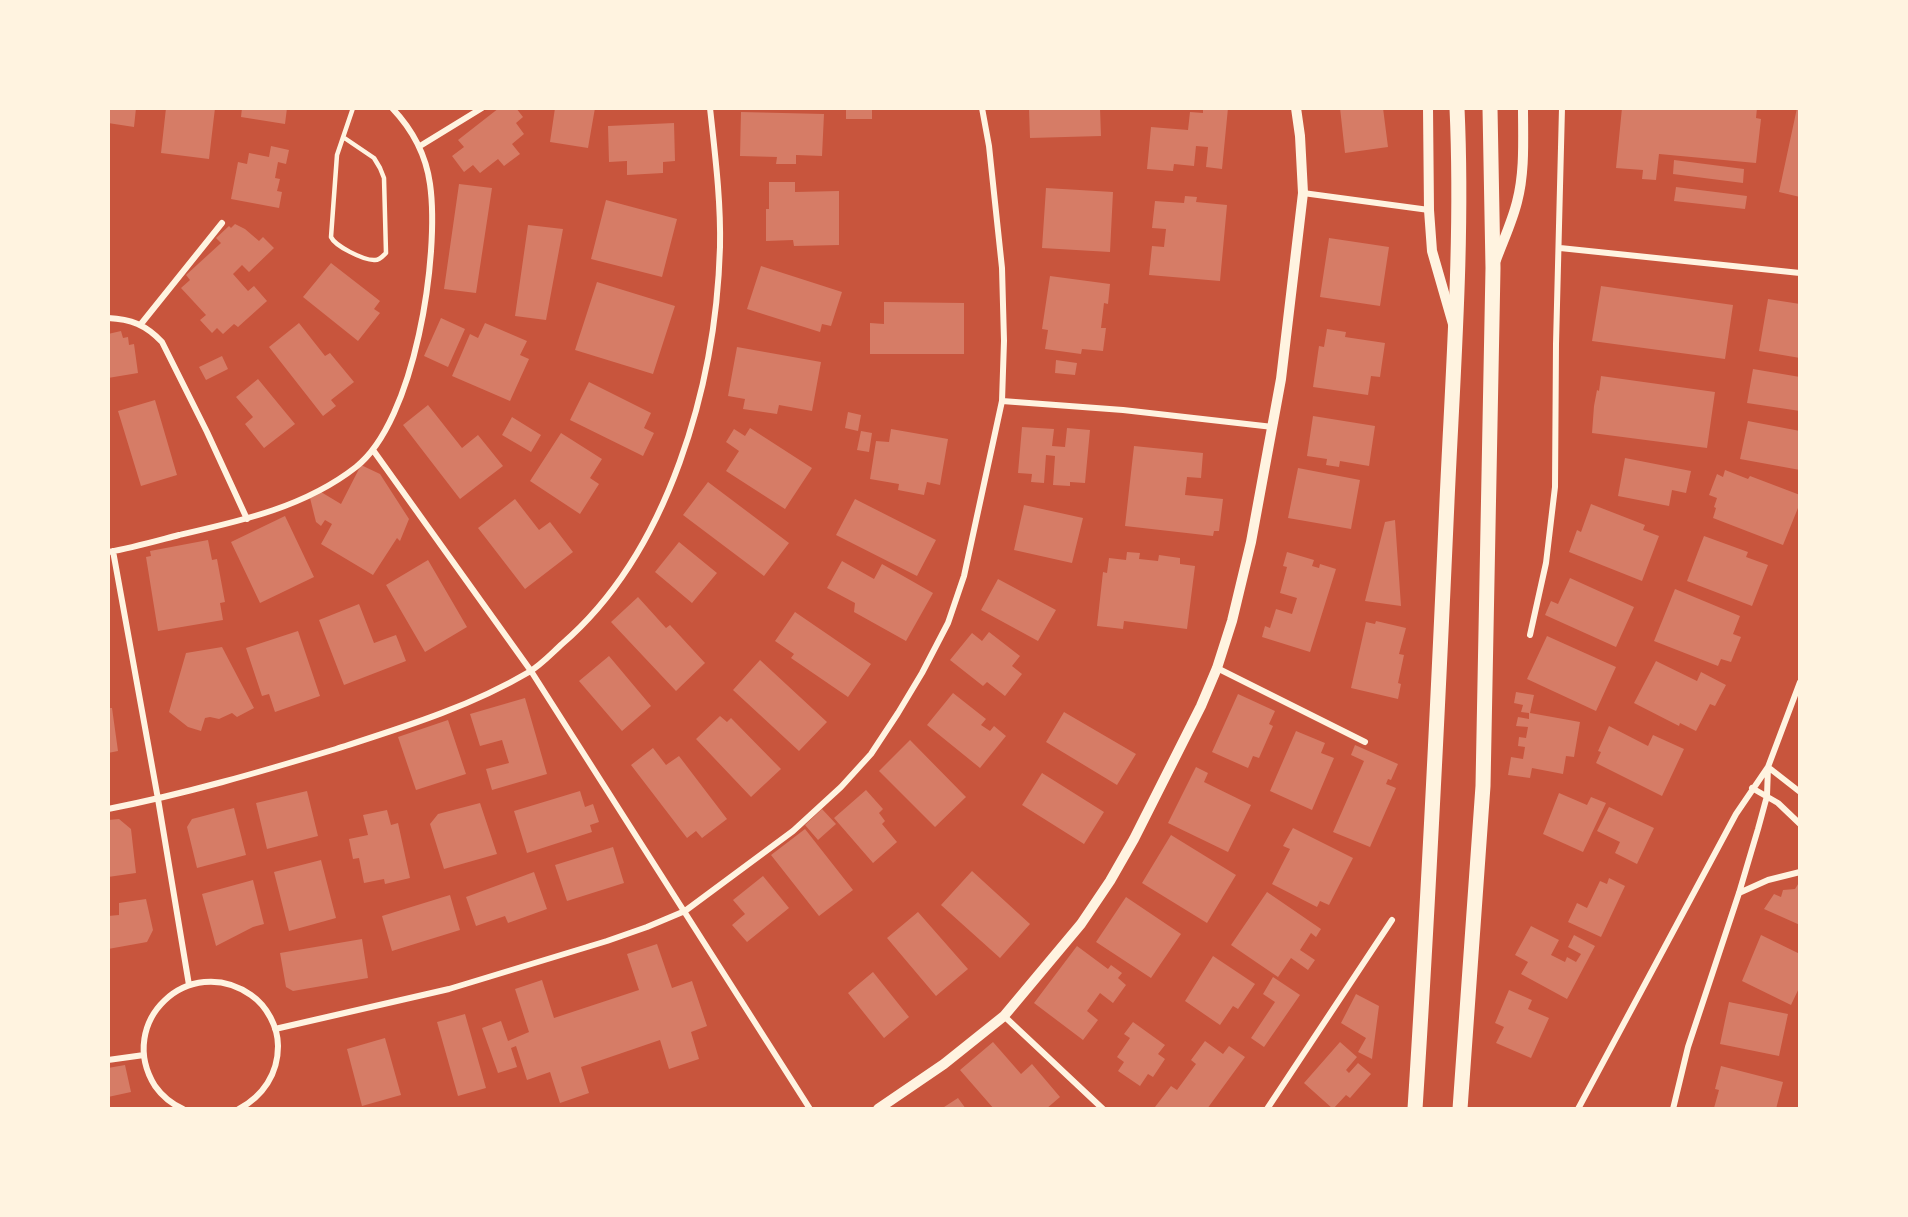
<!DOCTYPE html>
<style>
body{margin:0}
#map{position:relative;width:1908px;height:1217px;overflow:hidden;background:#c8553d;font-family:"Asap Condensed",sans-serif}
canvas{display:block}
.frame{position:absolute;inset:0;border:110px solid #fff3e0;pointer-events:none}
</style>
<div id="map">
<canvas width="1908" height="1217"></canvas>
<div class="frame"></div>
</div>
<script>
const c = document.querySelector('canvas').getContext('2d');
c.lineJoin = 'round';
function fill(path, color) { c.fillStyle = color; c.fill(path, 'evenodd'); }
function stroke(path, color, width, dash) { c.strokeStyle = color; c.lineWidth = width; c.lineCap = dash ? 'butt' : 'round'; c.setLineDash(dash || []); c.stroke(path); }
fill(new Path2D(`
 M108 108H136L134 127 108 123Z
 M166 108H215L209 159 161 153Z
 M242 108H287L285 124 241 117Z
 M499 108H516L523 117 516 123 524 134 512 144 520 154 504 166 498 159 480 173 473 165 464 172 452 156 464 147 458 140Z
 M555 108H595L588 148 550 142Z
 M846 108H872V119H846Z
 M1029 108H1100L1101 136 1030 138Z
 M1203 108H1228L1222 169 1206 167 1208 147 1196 146 1194 166 1174 164 1173 171 1147 169 1151 127 1188 130 1190 112 1203 113Z
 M1340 108H1383L1388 147 1345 153Z
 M1622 108H1757L1756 118 1761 119 1756 163 1659 154 1656 180 1642 179 1643 170 1616 168Z
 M1797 108H1800V197L1779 192Z
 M741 112 824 114 822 156 796 155V164H776L777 157 740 156Z
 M674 123 675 161 663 162V173L627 175V161L609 162 608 126Z
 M271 146 289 150 286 164 278 162 275 178 280 179 277 191 282 192 279 208 231 199 238 162 247 164 249 153 269 157Z
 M1674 160 1744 169 1743 183 1673 174Z
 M769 182H795V192L839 191V245L794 246 793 240 766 241V209H769Z
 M459 184 492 188 476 293 444 289Z
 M1676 187 1747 196 1745 209 1674 201Z
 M1046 188 1113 192 1110 252 1042 248Z
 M1185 196 1197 197 1196 202 1227 205 1220 281 1149 275 1152 246 1164 247 1166 229 1152 228 1155 201 1184 203Z
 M606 200 677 219 662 277 591 259Z
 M235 224 245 229 259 241 263 237 274 248 249 272 242 265 233 274 248 291 254 286 267 301 238 327 234 324 223 334 217 328 212 333 200 320 206 315 181 288 190 280 186 275 221 243 216 238 229 226 231 228Z
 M528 225 563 229 546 320 515 316Z
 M1329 238 1389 247 1380 306 1320 297Z
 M331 263 380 301 374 309 380 313 358 341 303 297Z
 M761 266 842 292 831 326 822 324 820 332 747 309Z
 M1050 276 1110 284 1108 304 1104 303 1101 328H1106L1103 351 1082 349 1081 354 1045 349 1048 330 1042 329Z
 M597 282 675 306 653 374 575 350Z
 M1601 286 1733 305 1725 359 1592 341Z
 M1768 299 1800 304V358L1759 351Z
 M884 302 964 303V354H870V323L884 324Z
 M441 318 465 329 448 367 424 356Z
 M299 323 325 356 330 353 354 382 331 400 336 406 323 416 269 347Z
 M485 323 527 341 520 355 529 359 510 401 452 376 470 334 478 338Z
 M1327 329 1346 332 1345 337 1385 343 1380 377 1371 376 1368 395 1313 387 1319 346 1324 347Z
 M121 331 123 338 128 337 129 345 134 344 138 373 108 378V334Z
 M737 347 821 362 812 411 779 405 777 414 743 409 745 399 728 396Z
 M222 356 228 369 206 380 199 367Z
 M1056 360 1077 363 1075 375 1055 373Z
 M1753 369 1800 377V411L1747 403Z
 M1601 376 1715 392 1707 448 1592 433 1594 406 1597 390 1599 391Z
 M258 379 295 424 264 448 245 424 253 417 236 397Z
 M589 382 651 413 644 428 654 433 643 456 570 420Z
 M155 400 177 475 141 486 118 411Z
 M428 405 462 448 478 435 503 466 460 499 403 425Z
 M848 412 861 415 858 431 845 428Z
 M1313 416 1375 426 1369 466 1340 461 1339 467 1326 465 1327 459 1307 456Z
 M512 417 541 435 531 452 502 435Z
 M1748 421 1800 431V470L1740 459Z
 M1022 427 1054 429 1052 446 1065 447 1067 428 1090 430 1085 483 1070 482V486L1053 485 1055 456 1046 455 1044 483 1031 482 1032 474 1018 473Z
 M750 428 812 468 785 509 726 471 739 451 726 442 734 429 745 436Z
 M891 429 948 439 940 485 927 482 924 495 898 490 899 484 870 479 876 441 889 442Z
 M861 431 872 433 869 452 857 450Z
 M561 433 602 459 590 478 599 484 580 514 530 481Z
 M1134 446 1203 453 1201 478 1187 477 1185 495 1223 499 1219 531H1214L1213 536 1125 526Z
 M1625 458 1691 471 1686 493 1672 490 1669 506 1618 496Z
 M361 465 380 474 409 519 400 541 397 538 373 575 321 544 332 524 325 520 321 526 316 522 310 498 321 492 341 504Z
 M1298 468 1360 480 1351 529 1288 518Z
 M1725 470 1748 479 1750 476 1800 495V503L1783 545 1713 518 1716 508 1714 507 1717 498 1709 495 1717 474 1723 477Z
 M708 482 789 543 764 576 683 515Z
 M515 499 539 530 550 522 573 552 525 589 478 528Z
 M855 499 936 540 917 576 836 535Z
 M1591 504 1645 525 1643 530 1659 536 1642 581 1569 552 1577 530 1581 532Z
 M1024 505 1083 518 1072 563 1014 550Z
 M285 516 314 577 260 603 231 542Z
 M1395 520 1401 606 1365 601 1385 522Z
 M1704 536 1748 552 1746 557 1768 565 1752 606 1687 581Z
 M208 540 212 560 217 559 225 602 220 603 223 620 158 631 146 557 151 556 150 551Z
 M679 542 717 573 692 603 655 572Z
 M1127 552 1140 553 1139 559 1158 561 1159 555 1180 558V564L1195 566 1187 629 1124 621 1123 629 1097 626 1103 572 1107 573 1109 558 1126 560Z
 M1287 552 1314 560 1312 566 1319 568 1320 564 1336 569 1310 652 1262 637 1265 626 1270 628 1276 609 1292 614 1297 598 1280 593 1287 567 1283 566Z
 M428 560 467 627 425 652 386 585Z
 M842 561 874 579 882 564 933 593 906 641 854 612 855 603 827 588Z
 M1570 578 1634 607 1616 647 1545 615 1551 601 1558 604Z
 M998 579 1056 610 1038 641 981 610Z
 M1675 589 1740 616 1733 634 1741 637 1731 662 1721 659 1718 666 1654 641Z
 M638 597 666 628 670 625 705 663 676 691 611 622Z
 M359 604 374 643 396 635 406 661 344 685 319 620Z
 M795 612 871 664 848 697 791 658 794 654 775 641Z
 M1376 621 1406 628 1399 654 1404 655 1398 683 1401 684 1398 699 1351 688 1366 622 1375 624Z
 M298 631 320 696 275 712 269 694 262 696 246 648Z
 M989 632 1020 656 1012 666 1022 674 1005 696 987 682 983 686 950 660 972 633 982 641Z
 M1547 636 1616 667 1596 711 1527 679Z
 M222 647 254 708 237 717 232 713 219 719 210 717 205 718 201 731 188 727 169 712 186 653Z
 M609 656 651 706 622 731 579 681Z
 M760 660 827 722 799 751 733 690Z
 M1656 661 1697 681 1701 672 1726 685 1715 706 1710 704 1696 731 1680 723 1679 726 1634 703Z
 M1516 692 1534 695 1530 713 1580 722 1574 757 1566 756 1563 774 1532 768 1530 778 1508 775 1511 757 1523 759 1525 747 1518 746 1519 737 1526 738 1528 727 1516 726 1518 717 1529 719V713L1521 712 1523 705 1514 703Z
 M953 693 986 719 981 725 990 731 994 726 1006 736 980 768 927 725Z
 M1238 694 1275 711 1269 724 1273 726 1259 758 1253 756 1248 768 1212 752Z
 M525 698 547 774 492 790 486 769 509 763 502 740 480 746 470 714Z
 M108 708H112L118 751 108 753Z
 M1064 712 1136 754 1117 785 1046 742Z
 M720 716 727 722 731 718 781 769 751 797 696 739Z
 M448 720 466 774 416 790 398 737Z
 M1609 726 1648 746 1653 735 1684 749 1662 796 1596 763 1601 752 1598 751Z
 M1296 731 1325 743 1321 753 1334 758 1312 810 1270 791Z
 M910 740 966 797 935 827 879 771Z
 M1355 745 1398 764 1391 780 1388 779 1386 784 1396 788 1370 847 1333 832 1364 761 1351 755Z
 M653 748 666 765 679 756 727 819 702 838 696 831 687 838 631 765Z
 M1196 767 1208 773 1204 782 1251 805 1228 852 1168 823Z
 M1042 773 1104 812 1084 844 1022 805Z
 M866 790 883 809 879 813 885 821 882 824 897 842 873 863 834 818Z
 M307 791 318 836 267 849 256 803Z
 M580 791 585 807 593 804 599 822 590 825 592 832 527 853 514 811Z
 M1559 793 1587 805 1591 797 1606 803 1583 852 1543 834Z
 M480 803 497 854 444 869 430 824 438 814Z
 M1609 807 1654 828 1637 864 1615 853 1620 842 1597 831Z
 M234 808 246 855 197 868 187 827 192 819Z
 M822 809 836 824 818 840 805 825Z
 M387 810 391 825 398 823 410 878 385 884 384 879 364 883 359 858 353 859 349 839 368 835 363 815Z
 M119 819 131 829 136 873 108 877V820Z
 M1293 828 1353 858 1329 905 1320 901 1317 907 1272 884 1290 849 1283 846Z
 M805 829 853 890 819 916 771 855Z
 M1171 835 1236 875 1207 923 1142 883Z
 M613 847 624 883 567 901 555 865Z
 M321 860 336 918 289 931 274 872Z
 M972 871 1030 924 1000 958 941 905Z
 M534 872 547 909 508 923 505 916 476 926 466 897Z
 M763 876 789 908 747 942 732 925 745 914 733 900Z
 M1609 878 1625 886 1601 937 1568 922 1577 903 1587 908 1600 881 1607 884Z
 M253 880 264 924 253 927 216 946 202 894Z
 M1800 881V925L1764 909 1774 894 1781 897 1783 890 1795 889Z
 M1267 892 1321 929 1316 937 1311 933 1300 950 1315 960 1308 970 1291 958 1278 977 1231 945Z
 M450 895 460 930 392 951 382 916Z
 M1126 897 1181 934 1151 978 1096 942Z
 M146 899 153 930 147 942 108 949V916L119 915V903Z
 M918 912 968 969 936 996 887 938Z
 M1531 926 1559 940 1551 955 1565 962 1567 957 1576 962 1581 954 1568 947 1574 935 1595 946 1567 999 1521 974 1528 962 1515 955Z
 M1761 935 1800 954V986L1791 1005 1742 981Z
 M362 939 368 978 293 991 286 987 280 953Z
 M657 944 672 988 692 981 707 1026 691 1032 699 1059 669 1069 660 1040 581 1067 589 1093 560 1103 550 1072 527 1080 516 1046 511 1048 517 1067 498 1073 482 1028 501 1021 508 1041 529 1032 515 989 542 980 554 1018 639 990 627 954Z
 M1077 946 1108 969 1111 965 1122 973 1118 978 1126 985 1113 1003 1100 993 1087 1011 1098 1020 1083 1040 1034 1003Z
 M1213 956 1255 984 1238 1009 1233 1006 1220 1025 1185 1001Z
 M873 972 909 1017 884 1038 848 993Z
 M1273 977 1300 995 1264 1047 1251 1038 1275 1002 1263 994Z
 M1509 990 1532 1000 1528 1009 1549 1018 1531 1058 1496 1043 1504 1027 1495 1023Z
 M1356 994 1379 1006 1372 1059 1358 1052 1366 1038 1341 1023Z
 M1729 1002 1788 1014 1779 1056 1720 1044Z
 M465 1014 486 1088 458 1096 437 1022Z
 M1133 1022 1165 1045 1158 1054 1165 1059 1153 1077 1148 1074 1140 1086 1118 1071 1124 1062 1117 1057 1130 1038 1124 1034Z
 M385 1038 401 1095 362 1106 347 1049Z
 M1205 1041 1223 1054 1229 1046 1245 1057 1207 1109H1158L1155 1107 1171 1086 1177 1090 1196 1064 1191 1060Z
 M993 1042 1021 1074 1032 1064 1060 1097 1046 1109H994L960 1070Z
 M1340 1042 1357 1057 1346 1070 1349 1073 1358 1063 1371 1074 1350 1098 1346 1095 1333 1109 1304 1083Z
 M125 1065 131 1092 108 1097V1068Z
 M1721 1066 1783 1082 1776 1109 1714 1108 1719 1090 1715 1089Z
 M958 1098 966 1109H941Z`), '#d67c66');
stroke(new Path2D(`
 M343 137 374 158 380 168 384 178 386 253C383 256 379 261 374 260 363 260 335 246 331 237L337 155 353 108`), '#fff3e0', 4.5);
stroke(new Path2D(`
 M420 146 482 108
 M1303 193 1429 210
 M1560 248 1800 273
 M108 318C131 319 146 325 162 342L207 432 247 519
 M141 324 222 223
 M1002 401 1123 410 1273 427
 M373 450 531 671 810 1109
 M113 551 158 799 189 985
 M108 552C132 548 156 541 179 535 241 521 305 507 356 467 415 421 440 255 430 184 426 155 412 129 392 108
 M1530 635 1546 563 1555 487 1556 344 1562 108
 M1217 668 1365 742
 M1768 767 1800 792
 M1752 788 1778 803 1800 824
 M108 809C185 794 260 772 336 749 401 728 470 707 529 672 541 665 552 653 562 644 669 552 716 384 720 247 721 201 715 154 710 108
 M1739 893 1768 880 1800 872
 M1004 1016 1103 1109
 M275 1029 449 989 607 941 647 927 685 911 793 831 841 787 871 754 898 713 922 673 948 623 964 576 1002 401 1004 341 1002 268 989 146 982 108
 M108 1060 144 1055
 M183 1109C172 1104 162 1096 155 1086 115 1022 189 952 251 995 267 1006 278 1027 278 1046 278 1074 263 1096 239 1109
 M1267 1109 1392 920
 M1578 1109 1736 814 1768 767 1800 682
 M1673 1109 1688 1047 1739 893 1758 829 1767 796 1768 767`), '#fff3e0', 6);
stroke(new Path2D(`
 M1428 108 1429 210 1432 251 1453 324
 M1496 260C1503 241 1512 222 1517 202 1525 172 1523 139 1523 108
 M878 1109 944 1064 1004 1016 1081 924 1110 881 1134 839 1201 706 1217 668 1232 621 1251 542 1281 379 1303 193 1300 136 1296 108`), '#fff3e0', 10);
stroke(new Path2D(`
 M1415 1109C1428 906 1438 704 1447 501 1453 370 1463 239 1457 108
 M1460 1109 1483 786 1493 268 1490 108`), '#fff3e0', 15);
</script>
